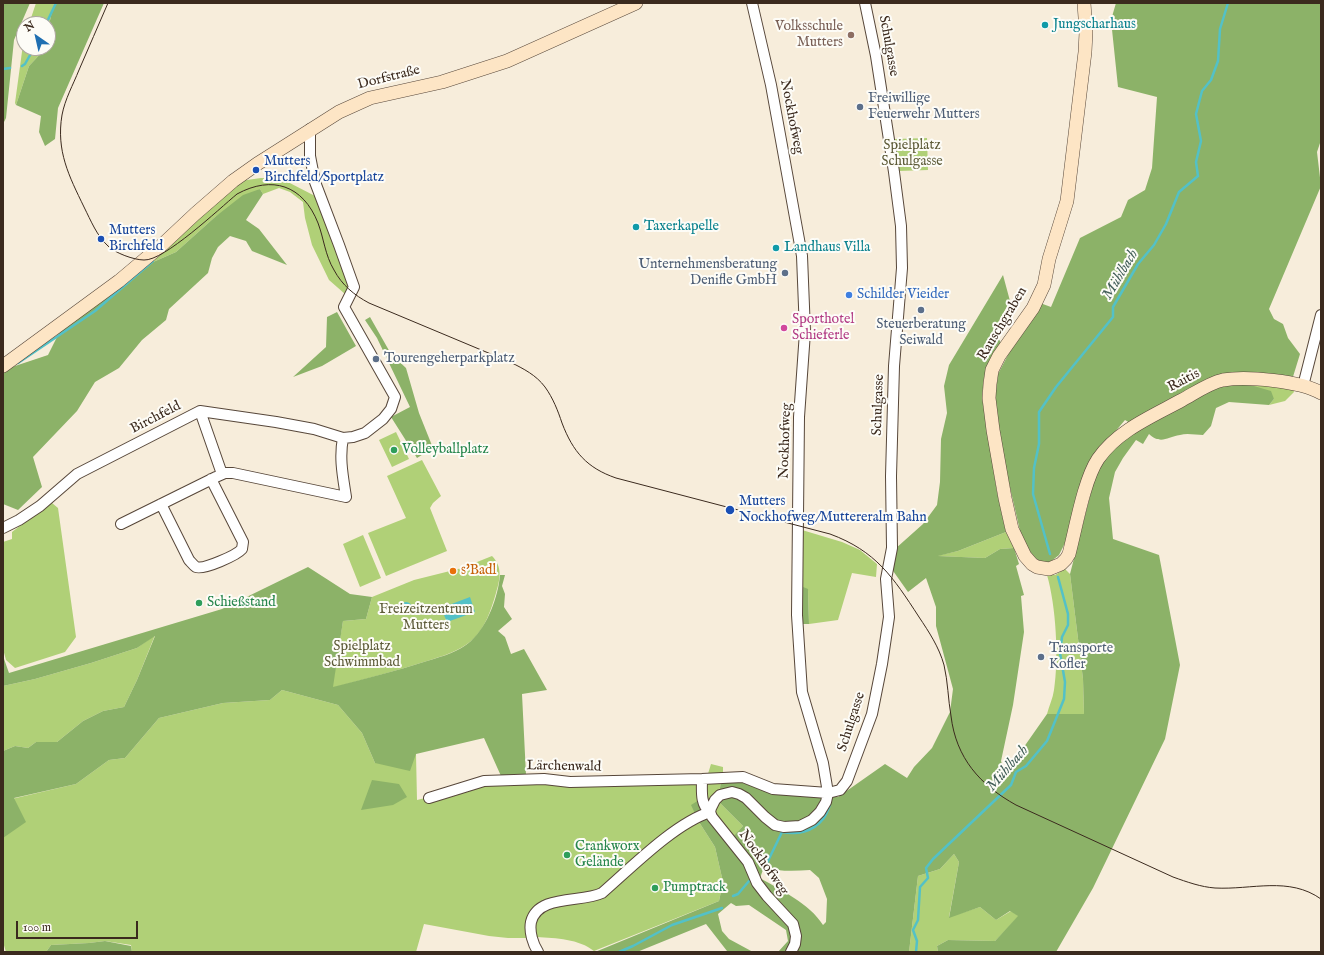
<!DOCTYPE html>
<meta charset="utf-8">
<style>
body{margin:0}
#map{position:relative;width:1324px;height:955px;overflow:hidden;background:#f7eddb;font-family:"IM FELL English",serif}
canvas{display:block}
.frame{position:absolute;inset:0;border:4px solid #3b2a1e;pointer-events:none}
.north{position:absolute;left:16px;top:16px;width:40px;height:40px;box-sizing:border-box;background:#fdfcf7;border:1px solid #afa8a0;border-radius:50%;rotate:326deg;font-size:11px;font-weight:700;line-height:16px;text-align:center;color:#3b2a1e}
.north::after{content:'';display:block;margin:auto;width:14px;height:18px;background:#1f6fb2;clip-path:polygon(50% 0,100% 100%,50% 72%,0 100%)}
.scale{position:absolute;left:16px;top:921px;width:122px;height:18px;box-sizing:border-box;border:2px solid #3b2a1e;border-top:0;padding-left:5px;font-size:12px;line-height:14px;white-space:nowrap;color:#3b2a1e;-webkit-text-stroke:3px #fdfcf7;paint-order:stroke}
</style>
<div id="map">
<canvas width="1324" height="955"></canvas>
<div class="frame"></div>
<div class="north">N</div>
<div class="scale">100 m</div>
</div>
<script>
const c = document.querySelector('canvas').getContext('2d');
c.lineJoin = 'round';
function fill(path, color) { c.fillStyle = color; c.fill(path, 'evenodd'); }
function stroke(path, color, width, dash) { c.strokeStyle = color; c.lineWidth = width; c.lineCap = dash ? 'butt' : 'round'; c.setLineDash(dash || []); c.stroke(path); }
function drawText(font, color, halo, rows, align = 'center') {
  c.font = font + ' "IM FELL English",serif'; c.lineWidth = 4; c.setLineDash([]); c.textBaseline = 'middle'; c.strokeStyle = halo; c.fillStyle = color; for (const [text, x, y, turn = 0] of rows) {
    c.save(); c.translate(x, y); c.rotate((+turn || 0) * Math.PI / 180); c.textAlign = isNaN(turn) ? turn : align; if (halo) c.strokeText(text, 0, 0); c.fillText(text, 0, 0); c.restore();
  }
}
fill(new Path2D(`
 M36 3H54L48 29V24H29Z
 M24 37V48H44L43 51 29 66 16 105 15 103Z
 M927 138 928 170 899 171 895 139Z
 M261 178 282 179 317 197 350 282 345 294 329 280 312 245 305 218 303 202 290 192 279 188 263 194 260 189 215 217 176 252 144 266 240 181Z
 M1292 380 1294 392 1285 401 1269 405 1274 399 1247 384Z
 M396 432 409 459 392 467 379 440Z
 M422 460 441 496 433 503 430 508 447 551 386 576 368 533 406 518 387 476Z
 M52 503 58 508 76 637 65 652 15 668 6 660 3 649V542L12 539V532L47 505Z
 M802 530 842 542 860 550 877 564 876 577 852 573 838 620 809 624 808 590 801 586Z
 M1006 532 1014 548 1000 549 985 558 936 556 958 551Z
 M363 535 381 578 360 587 343 544Z
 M492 556C503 567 500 580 496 593 491 610 485 629 471 641 458 652 442 656 427 661 396 671 364 679 332 688L343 621 366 619 372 597 414 580 462 568Z
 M1065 569 1070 574 1083 679 1084 714H1047C1049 706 1053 698 1054 690 1059 658 1056 606 1047 575H1055Z
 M155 635 137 680 124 707 103 711 83 721 57 742H36L28 748 15 746 3 751V686L35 679 91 663 137 648Z
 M282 690 338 705 362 733 375 763 416 754 417 800 485 783 721 781 718 801 743 826 729 842 699 822 715 847 723 882 719 901 594 951C579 939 556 938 537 937L539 942 527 938H508L489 936 424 924 416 952H132L131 945 105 941 89 943 51 945 46 952H6L3 942V801L76 784 109 760 125 758 159 718 223 703 270 700Z
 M711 764 723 767V775L707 777Z
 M954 854 959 862 949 917 980 907 996 920 1011 911 1019 916 995 941 948 940 937 946 938 952H909L918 876 940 869Z`), '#b0d077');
fill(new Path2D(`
 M3 3H30L14 40 6 118 3 124Z
 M54 3H104L58 108 55 139 45 146 39 132 41 116 16 105 29 66 43 51 44 48H48V29Z
 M1116 3H1321V140L1317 152 1321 186 1269 309 1274 319 1283 324 1288 338 1300 354 1292 380 1247 384 1271 391 1274 399 1269 405 1229 402 1216 408 1211 426 1203 435C1196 435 1187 433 1180 435 1167 437 1161 445 1149 434L1143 444 1136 440 1123 458 1115 472 1109 498 1113 539 1159 555 1180 665 1165 739 1093 888 1056 952H938L937 946 948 940 995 941 1018 916 1010 911 996 920 980 907 949 918 959 862 954 854 940 869 918 876 909 952H778L788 941 786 930 749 905 736 906 731 903 718 914 722 931 729 939 753 952H720L727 951 706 924 637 952H595L719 901 723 882 715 847 699 822 691 805 699 800 729 841 743 826 718 801 721 781 740 782 770 792 822 797H838L885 764 907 778 914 767 932 748 950 712 953 689 936 626V607L926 578 908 592 891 568 895 549 923 524 937 505 940 482 941 439 947 413 944 386 949 365 1003 275 1010 301 994 330 1001 343 989 363 984 378 982 397 997 492 1006 532 958 551 938 556 985 558 1000 549 1014 548 1019 564 1016 566 1024 595 1021 596 1024 632 1013 705 1001 761 1005 774 1047 714H1084L1083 679 1070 574 1095 477 1109 451 1140 429 1125 420 1092 459 1067 539 1059 555 1049 563 1040 562 1032 555 1021 535 1005 466 995 399 998 374 1009 353 1031 322 1040 303 1051 307 1080 238 1121 217 1128 200 1145 190 1152 168 1157 97 1118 87 1111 20ZM764 867C779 872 795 871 810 870L819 878 827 899 826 922 823 925C809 903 782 891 760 878Z
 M260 189 263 194 246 220 259 229 287 265 252 251 246 241 230 236 218 247 212 258 208 273 169 309 166 320 142 340 119 368 95 382 77 411 33 457 42 487 18 510 3 504V370L48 355 60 331 144 266 176 252 215 217 243 195Z
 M337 312 356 346 322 366 293 377 326 347 327 317Z
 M370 317 391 354 406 368 419 413 433 448 417 458 391 417 410 407 377 338 365 320Z
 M308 567 350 594 372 597 366 619 343 621 333 687C364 679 396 671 427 661 443 656 459 652 471 641 488 625 498 597 500 575H505L502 586 505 594 504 607 512 619 498 631 505 637 511 654 524 649 547 690 522 694 526 775 501 776 484 738 416 754 410 771 375 763 362 733 338 705 282 690 270 700 223 703 159 718 125 758 109 760 76 784 14 798 26 822 3 838V751L15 746 28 748 36 742H57L83 721 103 711 124 707 137 680 155 636 137 648 91 663 35 679 3 686V656L9 673 222 609Z
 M801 586 808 589 809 624H802Z
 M372 780 399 784 407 797 393 805 361 810Z
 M105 941 131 946 132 952H46L51 945 89 943Z`), '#8cb268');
fill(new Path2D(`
 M470 597 475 612 447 622 441 608Z
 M400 608a6 6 0 1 1 12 0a6 6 0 1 1-12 0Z`), '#53c1c7');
stroke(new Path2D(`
 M46 24 56 3
 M22 66 25 64 34 48
 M3 69 10 68
 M18 363 95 311 153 261
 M1050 554 1033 494 1034 468 1039 444V412L1056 387 1113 317V307L1138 264 1154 245 1166 224 1179 192 1198 176 1196 162 1201 141 1196 114 1202 91 1211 80 1218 61 1220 29 1228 3
 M766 865 782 832C797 835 813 832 823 819 826 816 828 809 830 805
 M733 896 738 894 749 881
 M619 952 633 946 672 925 722 908
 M916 952 917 941 913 930 918 920 920 887 928 878 926 868 933 859 1011 785 1016 772 1026 766 1047 741 1064 699 1065 682 1060 653 1062 637 1068 625V614L1058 577`), '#53c1c7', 2.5);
const street = new Path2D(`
 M752 3 771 85 802 256 805 332 799 417 797 615 802 692 823 763 828 793 826 802 820 812 812 820 800 826 784 827 775 825 765 817 746 798 739 794 732 792 720 795 715 800 711 808 710 812 712 817 748 862 757 883 767 896 793 924 796 936 795 944 791 952
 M1303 386 1321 315
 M200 411 222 474
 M161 504 189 560C191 562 193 565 196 567 204 570 237 555 242 549L243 542 211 479
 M121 524 216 477 225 473H233L346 497C343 477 339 458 343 438
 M3 528 19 520 40 506 77 474 200 411 276 422 314 429 343 438 353 437 365 433 383 419 391 409 395 397 344 307 354 287 339 245 315 182 310 156V129
 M702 779C702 791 700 804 710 812
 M429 798 484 781 544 779 570 782 702 779 743 777 773 789 828 793 840 790 847 781 872 714 882 664 889 617 886 579 892 548 891 476 894 366 902 268 901 226 894 172 876 56 865 3
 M538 952C533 944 529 932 531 922 538 894 582 903 602 893 632 867 674 824 710 812`);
const secondary = new Path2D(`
 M1084 3 1086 32 1085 52 1067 201 1049 259 1044 285 1033 308 999 356 992 370 990 384 989 398 993 430 1005 498 1012 529 1025 556 1032 564 1037 567 1049 569 1061 564 1066 559 1069 554C1076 527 1084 480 1098 459 1118 430 1153 416 1182 400 1195 393 1209 383 1223 380 1247 376 1301 381 1321 393
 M3 366 119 281 163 244 195 214 233 181 257 164 339 112 370 98 442 82 507 61 636 3`);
stroke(street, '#57473a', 12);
stroke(secondary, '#57473a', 14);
stroke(street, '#fff', 10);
stroke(secondary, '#fde5c5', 13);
stroke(new Path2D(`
 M108 3C98 25 89 48 79 70 73 85 65 99 62 115 56 151 69 176 84 207 91 221 97 236 108 246 115 253 134 260 144 260 164 261 219 209 237 194 272 175 303 185 318 223 324 239 325 255 334 270 342 285 354 295 369 303L510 362C524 369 536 375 545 387 553 398 558 411 562 423 573 452 587 468 616 478L830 534C876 551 893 577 919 617 929 632 939 647 944 665 948 682 948 699 951 716 956 758 980 785 1016 805L1173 877C1187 882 1201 887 1215 888 1252 890 1289 876 1321 899`), '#3b2a1e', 1);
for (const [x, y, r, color] of [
 [1045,25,4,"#0f9aa8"],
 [851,35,4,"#8d6e63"],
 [860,107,4,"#5c6f8a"],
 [256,170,4,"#1a4fb4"],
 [636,227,4,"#0f9aa8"],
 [101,239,4,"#1a4fb4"],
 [776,248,4,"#0f9aa8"],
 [785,273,4,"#5c6f8a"],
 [849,295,4,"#3f7fe0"],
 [921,310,4,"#5c6f8a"],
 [784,328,4,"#d1479c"],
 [376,359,4,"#5c6f8a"],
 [394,450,4,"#2e9e5b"],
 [730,510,5,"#1a4fb4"],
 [453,571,4,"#e8710a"],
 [199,603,4,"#2e9e5b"],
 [1041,657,4,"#5c6f8a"],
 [567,855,4,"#2e9e5b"],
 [655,888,4,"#2e9e5b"]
]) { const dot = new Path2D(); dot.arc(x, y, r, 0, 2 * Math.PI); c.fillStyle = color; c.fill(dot); stroke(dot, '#fdfcf7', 1.5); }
drawText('14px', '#0d838f', '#fdfcf7', [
 ["Jungscharhaus",1053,25],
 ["Taxerkapelle",644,227],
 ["Landhaus Villa",784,248]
], 'left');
drawText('14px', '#785e54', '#fdfcf7', [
 ["Volksschule",843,27],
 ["Mutters",843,43]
], 'right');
drawText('14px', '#3b2a1e', '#fdfcf7', [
 ["Schulgasse",888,46,80],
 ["Dorfstraße",389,78,-14],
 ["Nockhofweg",791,117,79],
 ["Rauschgraben",1003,324,-59],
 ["Raitis",1184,381,-28],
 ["Schulgasse",879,405,-88],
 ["Birchfeld",156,418,-27],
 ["Nockhofweg",786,441,-88],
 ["Schulgasse",852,722,-72],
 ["Lärchenwald",564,767,1],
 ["Nockhofweg",763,863,55]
]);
drawText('14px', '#4e5e75', '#fdfcf7', [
 ["Freiwillige",868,99],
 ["Feuerwehr Mutters",868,115],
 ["Unternehmensberatung",777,265,"right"],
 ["Denifle GmbH",777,281,"right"],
 ["Steuerberatung",921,325,"center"],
 ["Seiwald",921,341,"center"],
 ["Tourengeherparkplatz",384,359],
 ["Transporte",1049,649],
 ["Kofler",1049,665]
], 'left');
drawText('14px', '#5e5c39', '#fdfcf7', [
 ["Spielplatz",912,146],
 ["Schulgasse",912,162],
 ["Freizeitzentrum",426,610],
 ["Mutters",426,626],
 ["Spielplatz",362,647],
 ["Schwimmbad",362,663]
]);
drawText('14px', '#164399', '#fdfcf7', [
 ["Mutters",264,162],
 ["Birchfeld/Sportplatz",264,178],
 ["Mutters",109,231],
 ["Birchfeld",109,247],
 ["Mutters",739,502],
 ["Nockhofweg/Muttereralm Bahn",739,518]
], 'left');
drawText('14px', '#366cbe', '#fdfcf7', [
 ["Schilder Vieider",857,295]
], 'left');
drawText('14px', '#b23c85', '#fdfcf7', [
 ["Sporthotel",792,320],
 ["Schieferle",792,336]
], 'left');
drawText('14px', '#27864d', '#fdfcf7', [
 ["Volleyballplatz",402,450],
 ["Schießstand",207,603],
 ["Crankworx",575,847],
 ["Gelände",575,863],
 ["Pumptrack",663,888]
], 'left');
drawText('14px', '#c56008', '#fdfcf7', [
 ["s'Badl",461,571]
], 'left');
drawText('italic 15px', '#435f59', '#fdfcf7', [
 ["Mühlbach",1121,275,-59],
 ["Mühlbach",1008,769,-49]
]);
</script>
